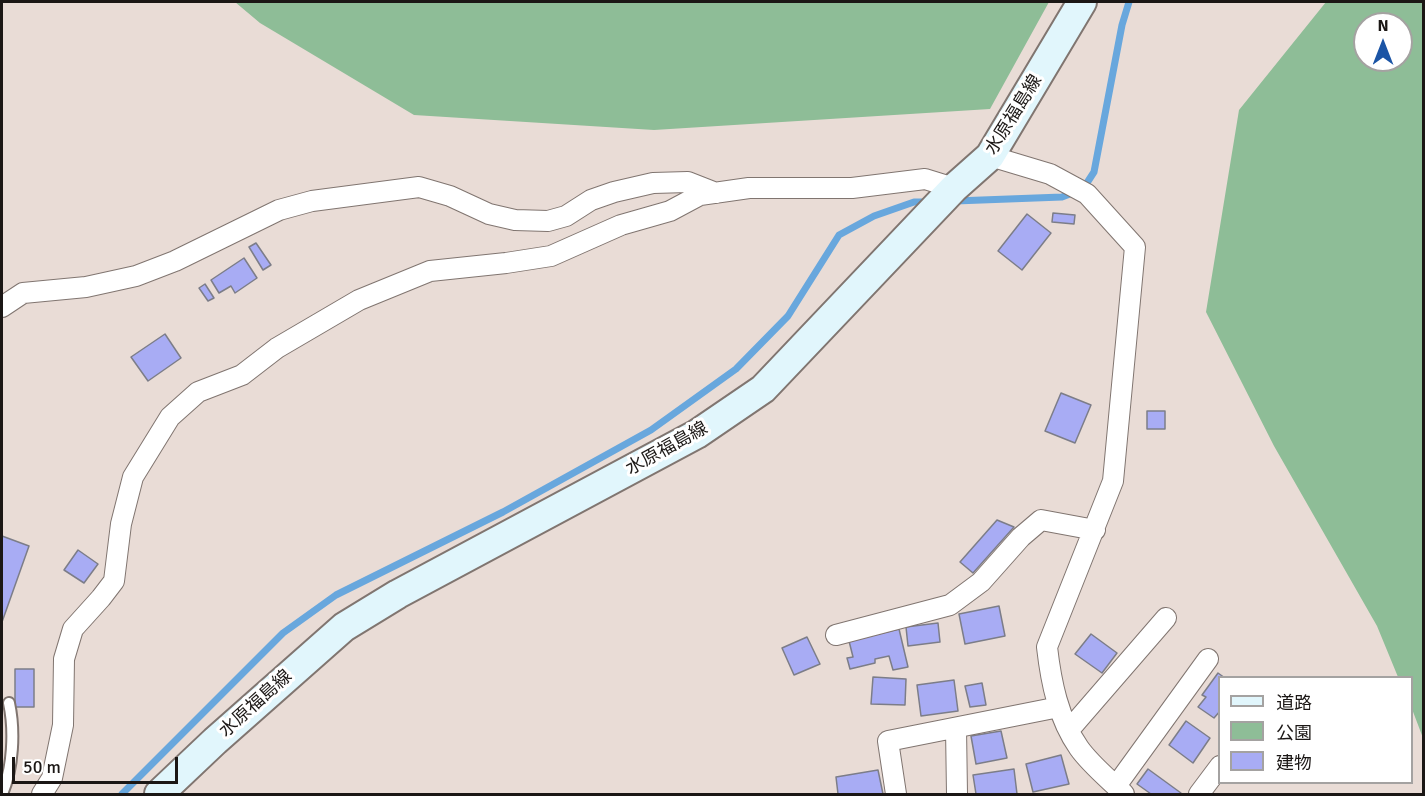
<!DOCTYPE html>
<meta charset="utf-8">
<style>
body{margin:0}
#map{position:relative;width:1425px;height:796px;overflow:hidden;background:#e9dcd6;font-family:Signika,"Noto Sans JP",sans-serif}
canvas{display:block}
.frame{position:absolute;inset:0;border:3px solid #1b1715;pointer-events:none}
.legend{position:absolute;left:1218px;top:676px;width:195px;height:108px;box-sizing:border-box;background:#fff;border:2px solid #a4a2a1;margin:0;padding:8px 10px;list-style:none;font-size:18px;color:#1b1715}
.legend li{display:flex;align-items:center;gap:12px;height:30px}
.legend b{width:30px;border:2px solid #a4a2a1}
.north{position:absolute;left:1353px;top:12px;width:60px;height:60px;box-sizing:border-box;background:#fff;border:2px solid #a4a2a1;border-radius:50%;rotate:0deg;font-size:16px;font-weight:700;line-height:24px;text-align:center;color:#1b1715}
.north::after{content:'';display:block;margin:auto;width:21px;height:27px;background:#1b54a5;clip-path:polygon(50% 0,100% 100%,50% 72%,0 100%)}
.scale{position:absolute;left:12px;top:757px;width:166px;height:27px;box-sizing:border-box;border:3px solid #1b1715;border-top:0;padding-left:8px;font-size:18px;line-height:21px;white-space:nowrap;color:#1b1715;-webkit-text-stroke:4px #fff;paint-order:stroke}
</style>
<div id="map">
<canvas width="1425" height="796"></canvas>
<div class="frame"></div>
<ul class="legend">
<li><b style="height:8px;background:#e1f6fc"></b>道路</li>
<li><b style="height:16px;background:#8ebd97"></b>公園</li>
<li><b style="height:16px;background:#a8acf4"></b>建物</li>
</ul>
<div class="north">N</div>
<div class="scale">50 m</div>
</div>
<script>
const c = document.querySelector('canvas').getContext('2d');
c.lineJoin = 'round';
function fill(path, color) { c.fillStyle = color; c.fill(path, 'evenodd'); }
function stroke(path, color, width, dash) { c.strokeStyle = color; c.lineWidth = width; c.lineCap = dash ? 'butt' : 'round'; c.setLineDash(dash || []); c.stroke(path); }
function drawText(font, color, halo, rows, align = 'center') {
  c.font = font + ' Signika,"Noto Sans JP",sans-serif'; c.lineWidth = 6; c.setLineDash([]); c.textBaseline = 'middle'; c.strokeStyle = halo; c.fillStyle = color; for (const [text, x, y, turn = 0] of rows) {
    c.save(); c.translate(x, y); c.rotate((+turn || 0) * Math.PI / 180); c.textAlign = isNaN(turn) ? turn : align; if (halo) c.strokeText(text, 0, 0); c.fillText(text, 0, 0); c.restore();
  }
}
fill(new Path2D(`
 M235 2H1049L990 109 654 130 414 115 260 23Z
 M1326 2H1423V738L1412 709V678L1398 677 1377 626 1274 446 1206 312 1239 110ZM1365 24H1401V60H1365Z`), '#8ebd97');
stroke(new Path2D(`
 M955 201 1062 197 1083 189 1094 172 1122 25 1129 2
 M122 794 283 633 336 595 503 512 651 430 736 369 788 316 839 235 874 216 914 202H929`), '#68a7dd', 7);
const building = new Path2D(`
 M1053 213 1075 215 1074 224 1052 222Z
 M1027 214 1051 233 1022 270 998 251Z
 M256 243 271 265 263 270 249 247Z
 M244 258 257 278 235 293 231 286 219 293 211 280Z
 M205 284 214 298 208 301 199 288Z
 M165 334 181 358 148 381 131 357Z
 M1061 393 1091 405 1075 443 1045 431Z
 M1147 411H1165V429H1147Z
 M997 520 1014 527 973 573 960 562Z
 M2 536 29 546 2 622Z
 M78 550 98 564 84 583 64 570Z
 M999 606 1005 636 965 644 959 614Z
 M938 623 940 642 908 646 906 627Z
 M899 629 908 667 893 670 889 656 875 659V663L850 669 847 658 853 657 849 641Z
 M1091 634 1117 653 1102 673 1075 654Z
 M807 637 820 664 794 675 782 648Z
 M15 669H34V707H15Z
 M1218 673 1225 678H1220V711L1214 718 1198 707 1206 697 1202 695Z
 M873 677 906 679 905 705 871 704Z
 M954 680 958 711 921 716 917 685Z
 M982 683 986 705 970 707 965 686Z
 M1186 721 1210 738 1193 763 1169 745Z
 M1001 731 1007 758 976 764 971 736Z
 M1061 755 1069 784 1033 792 1026 764Z
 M1014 769 1017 794H976L973 775Z
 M1148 769 1181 793 1180 794H1151L1137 784Z
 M878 770 883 794H838L836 777Z`);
fill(building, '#a8acf4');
stroke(building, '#7c7d88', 1.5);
const lane = new Path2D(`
 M2 794C13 768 15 731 9 703`);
const street = new Path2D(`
 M990 156 1050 174 1087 194 1135 247 1113 481 1047 647C1051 682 1058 718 1079 748 1091 765 1110 780 1124 794
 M2 307 23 293 86 287 136 276 175 261 279 210 312 201 419 187 450 196 489 214 515 220 548 221 566 216 591 200 614 192 653 183 688 182 716 193
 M836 635 950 605 981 582 1021 537 1041 520 1095 530
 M956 728 957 794
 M1069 730 1166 618
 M1116 786 1208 659
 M42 794 52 778 63 725 64 659 73 629 101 598 114 581 121 524 133 477 170 417 198 392 242 375 277 348 359 300 430 271 506 263 551 256 621 225 670 211 700 195 749 188H852L925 179 954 188
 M896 794 888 741 1059 707
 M1199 794 1220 766`);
const secondary = new Path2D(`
 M159 794 215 741 344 627 398 594 697 434 763 389 954 188 990 156 1082 2`);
stroke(lane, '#807570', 14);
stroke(street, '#807570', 22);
stroke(secondary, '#807570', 32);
stroke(lane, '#fff', 10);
stroke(street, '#fff', 20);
stroke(secondary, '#e1f6fc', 28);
drawText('18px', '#1b1715', '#fff', [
 ["水原福島線",1014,115,-58],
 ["水原福島線",667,449,-29],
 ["水原福島線",256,704,-42]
]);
</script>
